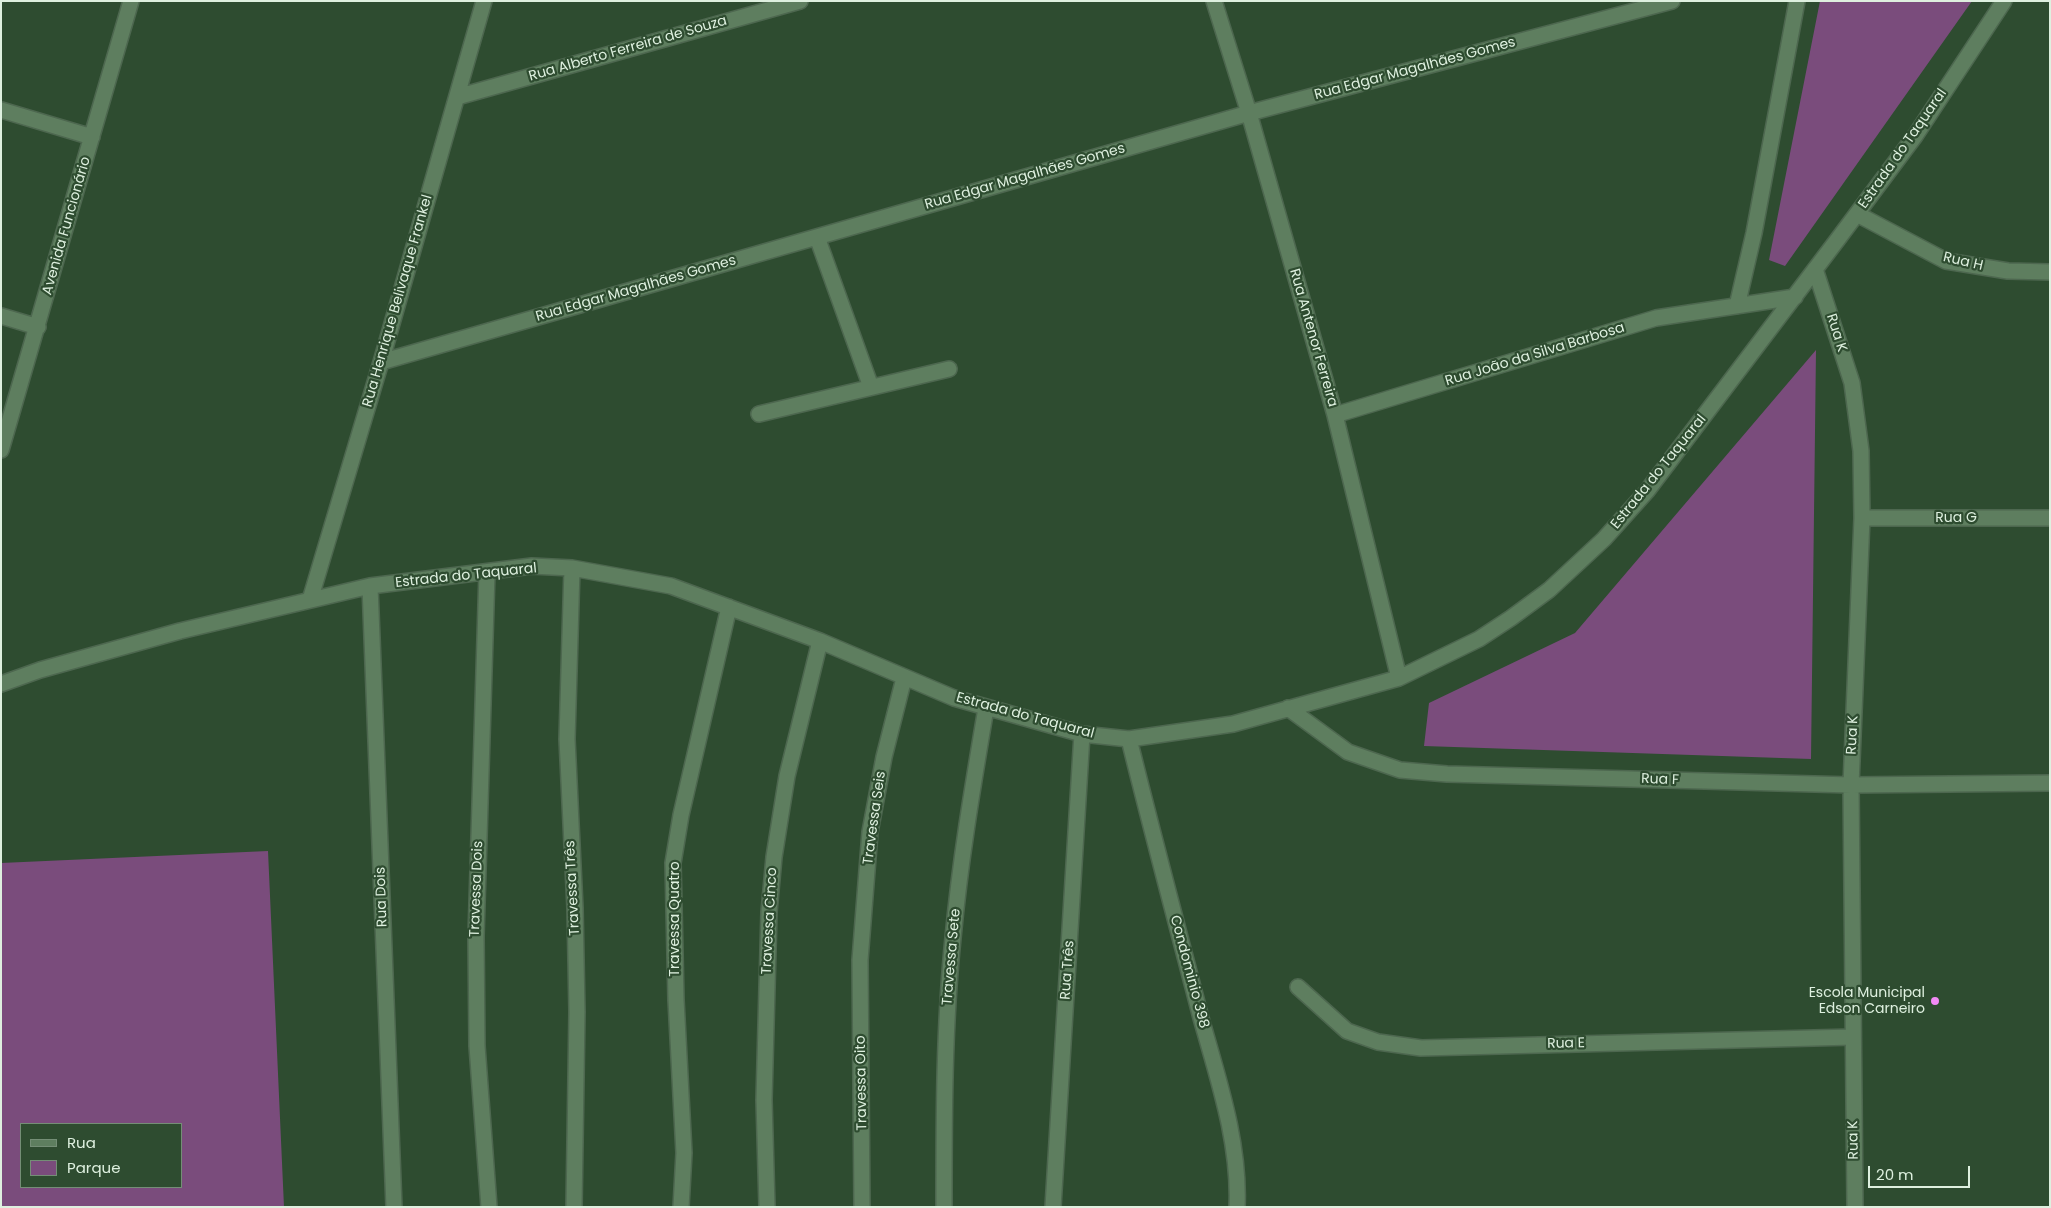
<!DOCTYPE html>
<meta charset="utf-8">
<style>
body{margin:0}
#map{position:relative;width:2051px;height:1208px;overflow:hidden;background:#2e4c30;font-family:Poppins,sans-serif}
canvas{display:block}
.frame{position:absolute;inset:0;border:2px solid #def0df;pointer-events:none}
.legend{position:absolute;left:20px;top:1123px;width:162px;height:65px;box-sizing:border-box;background:#2e4c30;border:1px solid #748e76;margin:0;padding:6px 9px;list-style:none;font-size:15px;color:#def0df}
.legend li{display:flex;align-items:center;gap:10px;height:25px}
.legend b{width:25px;border:1px solid #748e76}
.scale{position:absolute;left:1868px;top:1166px;width:102px;height:22px;box-sizing:border-box;border:2px solid #def0df;border-top:0;padding-left:6px;font-size:15px;line-height:18px;white-space:nowrap;color:#def0df;-webkit-text-stroke:4px #2e4c30;paint-order:stroke}
</style>
<div id="map">
<canvas width="2051" height="1208"></canvas>
<div class="frame"></div>
<ul class="legend">
<li><b style="height:6px;background:#5e7e5f"></b>Rua</li>
<li><b style="height:14px;background:#7a4c7c"></b>Parque</li>
</ul>
<div class="scale">20 m</div>
</div>
<script>
const c = document.querySelector('canvas').getContext('2d');
c.lineJoin = 'round';
function fill(path, color) { c.fillStyle = color; c.fill(path, 'evenodd'); }
function stroke(path, color, width, dash) { c.strokeStyle = color; c.lineWidth = width; c.lineCap = dash ? 'butt' : 'round'; c.setLineDash(dash || []); c.stroke(path); }
function drawText(font, color, halo, rows, align = 'center') {
  c.font = font + ' Poppins,sans-serif'; c.lineWidth = 4.5; c.setLineDash([]); c.textBaseline = 'middle'; c.strokeStyle = halo; c.fillStyle = color; for (const [text, x, y, turn = 0] of rows) {
    c.save(); c.translate(x, y); c.rotate((+turn || 0) * Math.PI / 180); c.textAlign = isNaN(turn) ? turn : align; if (halo) c.strokeText(text, 0, 0); c.fillText(text, 0, 0); c.restore();
  }
}
fill(new Path2D(`
 M1820 1H1972L1785 266 1769 260Z
 M1816 350 1811 759 1424 746 1429 703 1575 633Z
 M268 851 284 1207H1V863ZM21 1124H181V1187H21Z`), '#7a4c7c');
const minor = new Path2D(`
 M1214 1 1249 113 1335 415 1399 678
 M457 97 800 1
 M1 110 92 137
 M1857 214 1946 261 2008 271 2050 272
 M817 237 871 387
 M1815 269 1852 383 1861 451 1862 518 1851 785 1855 1207
 M1737 306 1754 233 1797 1
 M1 316 38 327
 M381 362 1249 113 1672 1
 M759 414 949 369
 M1335 415 1656 318 1795 297
 M1 450 131 1
 M1862 518H2050
 M572 568 567 739 575 908 577 1012 574 1207
 M487 572 476 936 477 1046 489 1207
 M370 586 394 1207
 M310 600 381 362 484 1
 M1 684 40 670 180 631 370 586 532 566 572 568 671 586 820 641 954 698 1082 734 1129 739 1233 724 1399 678 1479 639 1511 618 1549 590 1604 539 1647 491 1838 239 1915 136 2004 1
 M1288 708 1348 752 1400 770 1447 774 1851 785 2050 783
 M1129 739C1152 832 1177 925 1201 1018 1218 1079 1240 1143 1237 1207
 M1298 987 1347 1031 1378 1042 1421 1048 1853 1037
 M681 1207 684 1153 676 1000 673 863 681 815 729 607
 M767 1207 764 1100 769 912 774 857 787 776 820 641
 M862 1207 860 960 870 832 884 757 904 678
 M944 1207C944 1117 944 1027 953 938 960 861 973 785 986 708
 M1053 1207 1082 734`);
stroke(minor, '#4d674f', 18);
stroke(minor, '#5e7e5f', 15);
for (const [x, y, r, color] of [
 [1935,1001,5,"#f18af5"]
]) { const dot = new Path2D(); dot.arc(x, y, r, 0, 2 * Math.PI); c.fillStyle = color; c.fill(dot); stroke(dot, '#2e4c30', 2); }
drawText('14px', '#def0df', '#2e4c30', [
 ["Rua Alberto Ferreira de Souza",628,49,-16],
 ["Rua Edgar Magalhães Gomes",1415,69,-15],
 ["Estrada do Taquaral",1903,149,-55],
 ["Rua Edgar Magalhães Gomes",1025,177,-16],
 ["Avenida Funcionário",67,226,-74],
 ["Rua H",1963,262,13],
 ["Rua Edgar Magalhães Gomes",636,289,-16],
 ["Rua Henrique Belivaque Frankel",398,301,-74],
 ["Rua K",1836,333,72],
 ["Rua Antenor Ferreira",1313,338,74],
 ["Rua João da Silva Barbosa",1535,355,-17],
 ["Estrada do Taquaral",1659,472,-51],
 ["Rua G",1956,518],
 ["Estrada do Taquaral",466,576,-6],
 ["Estrada do Taquaral",1025,716,15],
 ["Rua K",1853,735,-87],
 ["Rua F",1660,780,2],
 ["Travessa Seis",875,818,-82],
 ["Travessa Três",573,888,-93],
 ["Travessa Dois",477,889,-88],
 ["Rua Dois",382,897,-92],
 ["Travessa Quatro",675,919,-90],
 ["Travessa Cinco",770,921,-87],
 ["Travessa Sete",952,957,-85],
 ["Rua Três",1068,970,-86],
 ["Condominio 398",1189,972,75],
 ["Rua E",1566,1044,-1],
 ["Travessa Oito",862,1083,-91],
 ["Rua K",1854,1140,-91]
]);
drawText('14px', '#def0df', '#2e4c30', [
 ["Escola Municipal",1925,993],
 ["Edson Carneiro",1925,1009]
], 'right');
</script>
